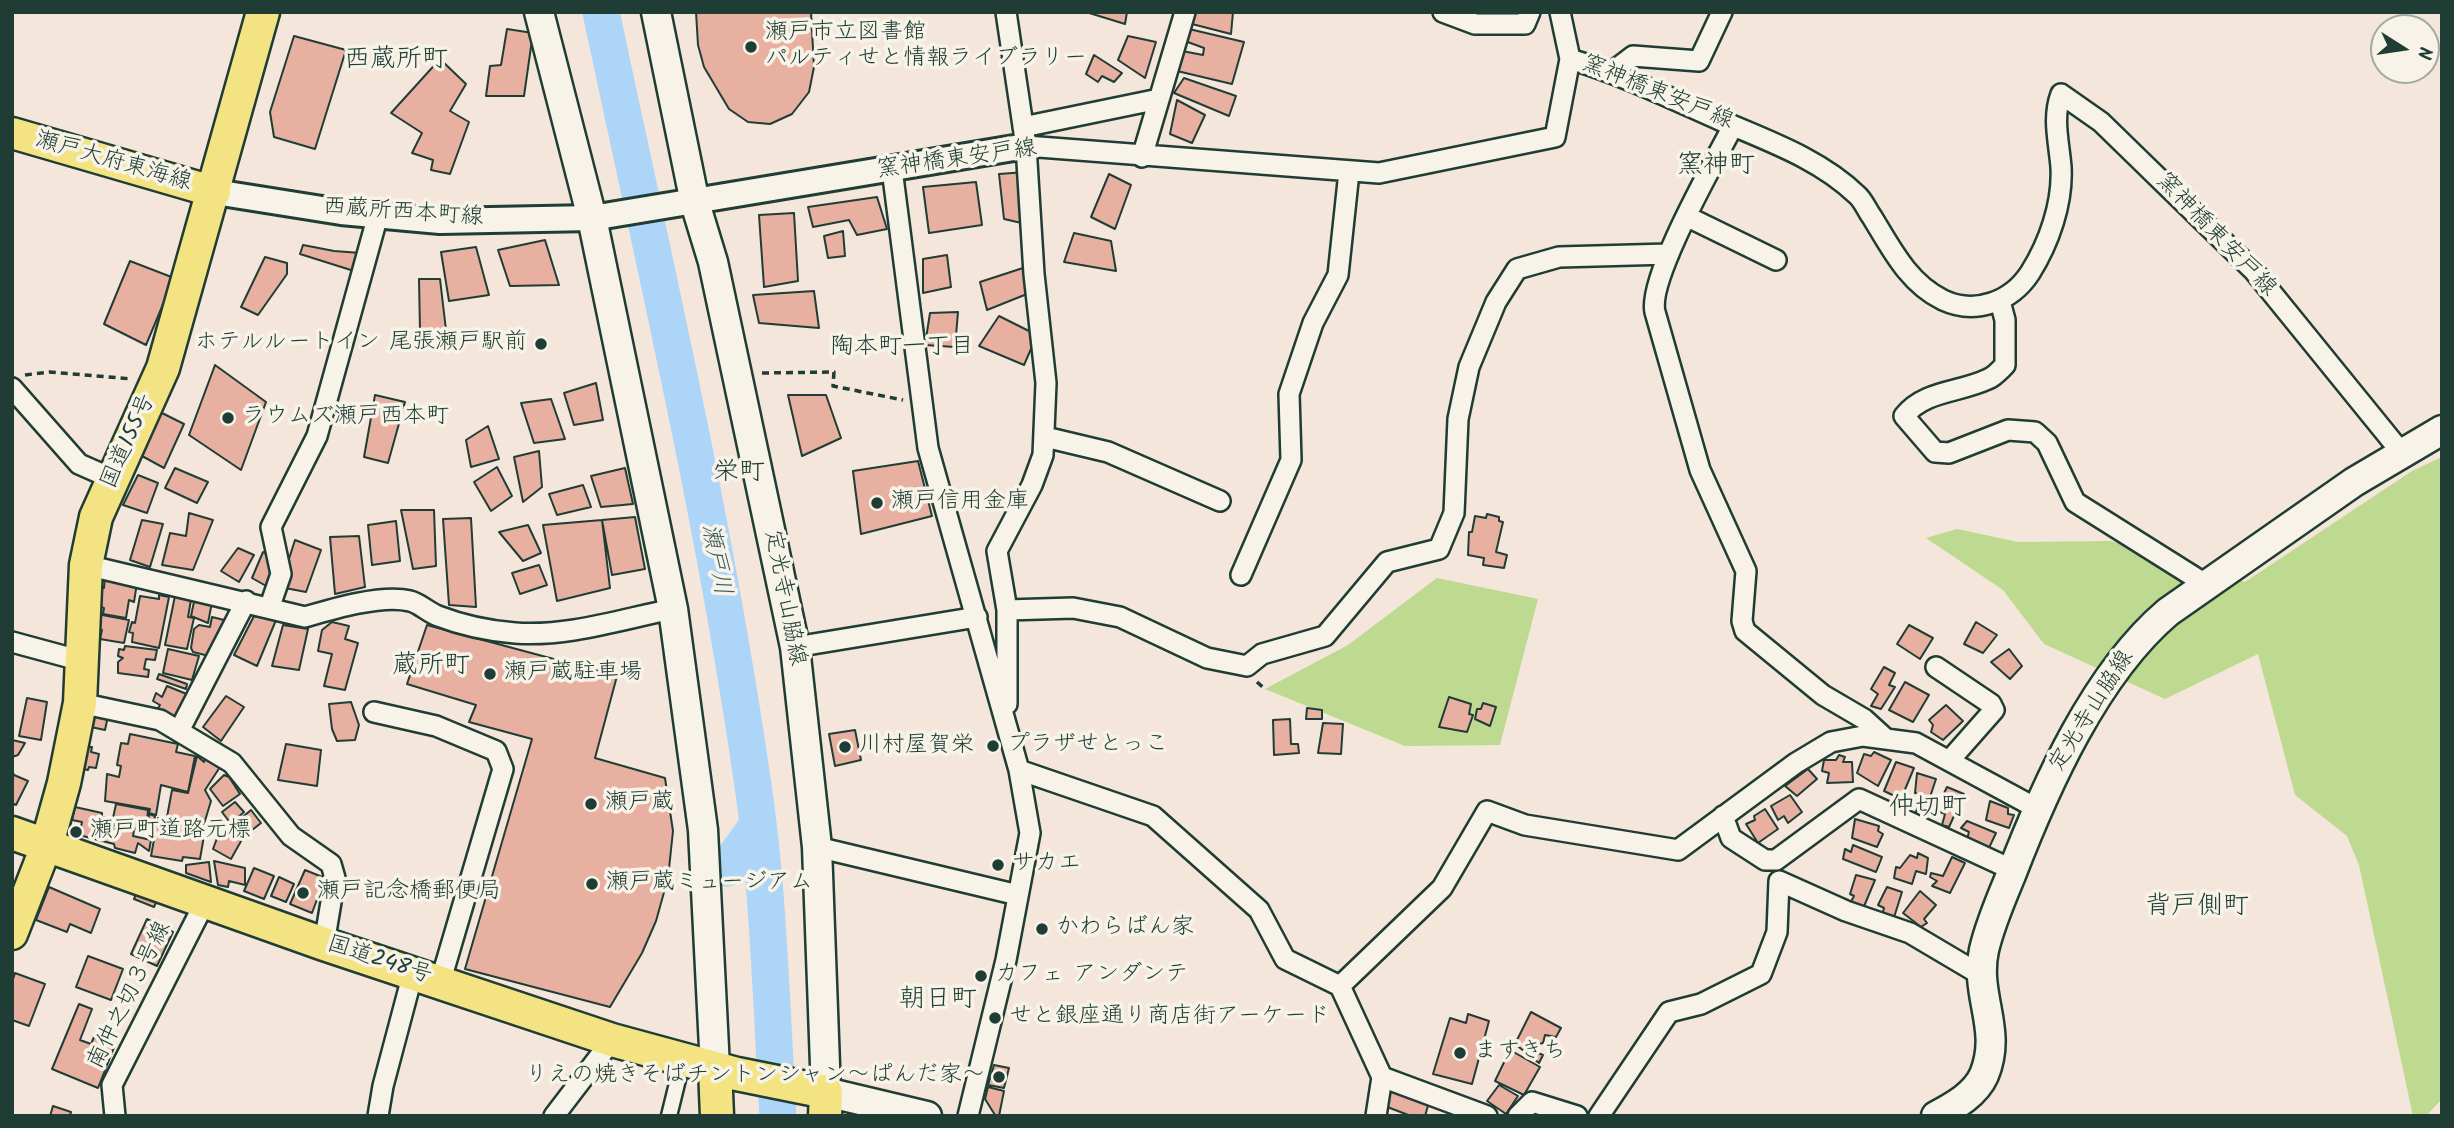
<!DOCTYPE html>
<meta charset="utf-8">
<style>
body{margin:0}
#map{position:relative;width:2454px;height:1128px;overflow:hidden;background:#f4e6da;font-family:Kalam,sans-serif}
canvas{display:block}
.frame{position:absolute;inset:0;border:14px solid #1f3d34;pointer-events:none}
.north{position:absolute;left:2370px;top:14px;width:70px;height:70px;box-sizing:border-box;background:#f7f3e8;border:2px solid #a1aaa0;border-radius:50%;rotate:102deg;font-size:19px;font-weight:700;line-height:28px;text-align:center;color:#1f3d34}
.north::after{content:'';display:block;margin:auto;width:24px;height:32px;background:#1f3d34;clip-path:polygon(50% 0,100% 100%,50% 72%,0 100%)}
</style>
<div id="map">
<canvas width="2454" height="1128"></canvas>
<div class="frame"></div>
<div class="north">N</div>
</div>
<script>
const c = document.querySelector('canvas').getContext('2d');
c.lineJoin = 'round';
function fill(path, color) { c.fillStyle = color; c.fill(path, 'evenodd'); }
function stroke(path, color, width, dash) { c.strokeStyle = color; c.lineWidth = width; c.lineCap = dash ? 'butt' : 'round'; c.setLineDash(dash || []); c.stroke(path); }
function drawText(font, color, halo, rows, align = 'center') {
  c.font = font + ' Kalam,"Klee One",sans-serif'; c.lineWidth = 7; c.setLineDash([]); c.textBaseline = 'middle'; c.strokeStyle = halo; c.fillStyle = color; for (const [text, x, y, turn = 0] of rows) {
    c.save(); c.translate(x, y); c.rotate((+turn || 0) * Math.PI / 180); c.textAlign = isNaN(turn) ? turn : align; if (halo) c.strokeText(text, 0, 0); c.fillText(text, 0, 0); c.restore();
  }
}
fill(new Path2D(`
 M2442 457 2440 1101 2426 1116H2413L2359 865 2347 836 2295 795 2258 654 2165 699 2044 644 2003 590 1926 538 1957 529 2018 542 2111 541 2245 582 2412 471Z
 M1437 578 1538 599 1500 745 1405 746 1265 689 1348 645Z`), '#bed990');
stroke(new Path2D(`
 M601 12C655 267 715 522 752 779 769 890 771 1004 778 1116
 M727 868 758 825`), '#acd5f7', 37);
const building = new Path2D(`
 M696 12H811L814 67 809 92 792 114 770 124 748 122 729 109 704 67 698 45Z
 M1086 12H1127L1125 24Z
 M1194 12H1233L1231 34 1192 24Z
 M507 29 533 33 524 96H486L490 66 501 65Z
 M1189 29 1244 42 1232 84 1177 71 1182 51 1203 55 1204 48 1185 41Z
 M294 36 346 50 315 149 274 137 270 112Z
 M1128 36 1156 42 1145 78 1118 60Z
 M1094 55 1122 73 1114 82 1102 76 1098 82 1086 74Z
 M440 59 466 84 450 111 469 122 450 174 431 170 433 160 412 153 422 133 391 113Z
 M1184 78 1236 96 1229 116 1174 93Z
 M1177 100 1205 115 1192 143 1170 134Z
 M1026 172V224L1004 219 999 174Z
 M1109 174 1131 185 1115 229 1091 217Z
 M976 182 982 225 929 233 923 187Z
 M877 197 887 229 857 235 849 220 813 227 808 207Z
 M794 213 798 281 764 287 759 215Z
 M843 231 845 256 828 258 824 236Z
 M1074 233 1111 241 1116 271 1064 262Z
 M545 240 559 285 510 286 498 250Z
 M303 245 334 251 361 253 354 271 300 254Z
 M476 247 489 295 449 301 441 252Z
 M947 255 951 287 923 293V259Z
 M265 257 287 263V274L258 315 241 307Z
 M130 261 174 278 146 345 104 324Z
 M1026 267 1032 292 987 310 980 282Z
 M419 279H440L448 347 420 332Z
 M814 291 819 328 759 323 753 295Z
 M958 312 955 347 925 345 930 313Z
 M999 316 1037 335 1024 365 979 346Z
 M215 365 266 402 241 470 189 435Z
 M596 383 603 420 574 425 564 393Z
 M375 395 405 402 388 463 364 457Z
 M788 395H826L841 438 802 456Z
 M551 399 565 439 534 443 521 403Z
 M160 412 184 424 164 468 142 456Z
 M488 426 499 459 471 467 466 440Z
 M539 451 542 487 523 502 514 457Z
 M918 461 932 516 861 534 853 471Z
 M497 467 512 496 491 511 474 482Z
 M175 468 208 482 197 503 165 488Z
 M625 468 633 504 601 507 591 476Z
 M138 475 158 483 147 513 123 505Z
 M583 485 591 507 557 515 549 494Z
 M401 510H434L436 566 413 569Z
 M189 513 213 520 193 570 162 565 170 533 186 536Z
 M1487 514 1499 517V521L1503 522 1496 552 1507 555 1504 568 1483 565 1484 558 1468 555 1469 532H1472L1475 516 1486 518Z
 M635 517 645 569 612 575 602 520Z
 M471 518 476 607 449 605 443 519Z
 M142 520 163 524 150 567 130 560Z
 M602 520 610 588 557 601 543 525Z
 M396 521 400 561 372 565 368 525Z
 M528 525 541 553 523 561 499 532Z
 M359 536 365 587 335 594 330 537Z
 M295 540 321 550 306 592 280 587Z
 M238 548 254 555 239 582 221 571Z
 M263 552 277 560 268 587 252 578Z
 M539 565 547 585 520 594 512 573Z
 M105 577 137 583 134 602 129 600 126 618 103 614 104 608 96 606 99 587 104 588Z
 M176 591 192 594 188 617 194 618 187 649 165 645Z
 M159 595 169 597 159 648 132 642 133 633 129 632 132 622 135 623 140 596 159 599Z
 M195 597 212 602 208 623 191 616Z
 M97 614 129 620 124 643 100 639 102 630 95 629Z
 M254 616 276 620 257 666 234 655Z
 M212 617 224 620 222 633 218 632 209 656 193 652 191 648 194 629 199 625 210 627Z
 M332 622 349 626 345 639 358 643 345 690 324 686 332 654 318 651 322 630Z
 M1976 622 1997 635 1983 653 1964 644Z
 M283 625 308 629 299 670 272 666Z
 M427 625 617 676 595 758 665 778 673 831 668 878 656 921 642 953 610 1007 465 969 532 739 469 722 476 705 407 684Z
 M1909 625 1933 638 1920 659 1897 644Z
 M125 646 157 650 155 660 146 659 144 669 149 670 148 677 118 673V662L123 658 118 656 119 649 124 650Z
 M168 649 199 656 192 680 163 673Z
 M2009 649 2022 666 2010 679 1991 662Z
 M1884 667 1895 673 1889 685 1895 687 1881 709 1871 706 1878 694 1871 689Z
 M159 674 187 684 186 689 157 679Z
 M1905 682 1929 695 1913 722 1889 710Z
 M167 686 189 695 177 721 156 711 160 705 153 701 156 693 162 697Z
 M226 696 244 707 221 741 203 727Z
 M1449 697 1471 704 1469 714 1473 715 1467 732 1439 727Z
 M27 698 47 702 41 740 19 736Z
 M351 702 359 725 355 740 337 741 332 729 329 704Z
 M1483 703 1496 707 1490 726 1475 719 1477 709H1481Z
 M1946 705 1963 721 1943 740 1931 732 1933 725 1929 720Z
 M1307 708 1322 710V719H1306Z
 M93 712 108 716 105 730 91 727Z
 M1290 719 1291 744H1298L1299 753 1274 755 1273 720Z
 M1323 723 1343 724 1341 754 1318 753Z
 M855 730 861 760 835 766 829 734Z
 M130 734 178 744 176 752 195 756 188 792 161 785 156 815 149 813 150 809 105 801 107 774 119 777 121 766 117 765 121 743 128 744Z
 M12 740 25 743 18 755 12 757Z
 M286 744 321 750 317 786 278 780Z
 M87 747H92L91 752 99 754 96 768 89 767 88 770 83 769Z
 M1874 752 1891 760 1878 786 1857 773 1864 754 1871 756Z
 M1839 755 1845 757 1843 762H1852L1853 782 1827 783 1829 773 1822 771 1824 760H1836Z
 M197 756 204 762 206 757 220 767 205 790 211 801 204 824 167 817 172 790 188 793Z
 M1896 762 1914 768 1901 799 1884 791Z
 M1808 769 1817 779 1797 796 1785 786Z
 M12 770 14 775 28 781 16 805 12 803Z
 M1917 773 1936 779 1923 818 1915 814 1923 795 1915 793Z
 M224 775 229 777 240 794 223 806 210 789Z
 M1947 787 1964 794 1949 827 1942 825 1945 814 1936 810Z
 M1790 795 1802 812 1788 823 1784 816 1778 820 1771 806Z
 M1990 801 2008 808V814L2014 815 2009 828 1986 820Z
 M235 802 244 812 231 824 222 812Z
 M116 804 148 810 146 831 127 827 129 819 113 818Z
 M75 807 102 813V817L115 820 113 829 117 830 120 819 127 820 126 828 134 830 133 836 151 840 149 851 138 843 135 853 115 848 114 844 79 835 82 822 72 820Z
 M1765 809 1778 829 1758 843 1746 824 1755 820 1754 816Z
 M251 810 261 823 247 834 233 825Z
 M149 814 155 816 152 837 147 836Z
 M158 818 202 825V829L205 830 200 859 183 857 182 861 151 856Z
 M1855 819 1879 826 1878 831 1883 834 1877 847 1852 838Z
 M1967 821 1996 833 1988 850 1967 839 1969 832 1961 828Z
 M223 822 245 834 231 859 213 849Z
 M1853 845 1882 857 1876 872 1843 859 1845 849 1851 852Z
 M1918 853 1928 858 1926 874 1916 871 1912 884 1894 878 1896 867 1900 868 1910 855 1917 858Z
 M1952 857 1965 863 1950 893 1932 886 1937 881 1930 877 1931 873 1943 876Z
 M214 861 245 868V885L229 881 228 887 218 885Z
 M209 862 211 882 186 873V865Z
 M254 868 274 876 264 899 244 891Z
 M305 870 325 878 312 913 290 904Z
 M1856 875 1875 880 1860 916 1846 911 1854 896 1850 894Z
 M279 877 294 884 286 902 271 896Z
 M140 885 160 893 154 907 134 899Z
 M49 887 100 909 91 933 70 924 67 932 36 920Z
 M1887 887 1902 892 1891 927 1880 923 1884 908 1878 905Z
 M1920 891 1936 905 1924 919 1927 923 1921 927 1903 913Z
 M147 919 173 932 157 966 131 954Z
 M88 956 123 969 111 1000 76 987Z
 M15 973 45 984 29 1026 12 1020V982Z
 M79 1004 92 1009 80 1040 91 1044 94 1037 115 1045 98 1088 52 1069Z
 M1531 1012 1561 1028 1556 1037 1545 1035 1543 1043 1535 1045 1533 1051 1543 1055 1539 1063 1515 1044Z
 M1468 1014 1489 1021 1472 1084 1433 1074 1450 1018 1466 1023Z
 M1510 1050 1540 1067 1524 1095 1495 1081Z
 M994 1065 1009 1068 1004 1088 988 1085Z
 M1386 1082 1430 1099 1425 1116H1411L1382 1105Z
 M1499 1085 1518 1096 1506 1114 1487 1101Z
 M988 1087 1004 1091 999 1116 995 1115 985 1099Z
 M53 1106 71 1112 70 1116H50Z`);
fill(building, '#e8b0a0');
stroke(building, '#1f3d34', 2);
const pedestrian = new Path2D(`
 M669 1116 683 1059`);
const minor = new Path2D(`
 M1006 12 1026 146 1034 274 1046 383 1043 455 1032 485 997 551 1007 610V704
 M1443 12 1475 24H1525L1530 12
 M1570 59C1623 75 1672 99 1722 121 1768 141 1820 159 1857 195 1863 200 1867 210 1872 217 1891 248 1908 283 1943 300 1975 315 2011 302 2030 273 2049 243 2063 203 2061 167 2059 142 2052 118 2061 94L2101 122 2254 271 2401 452
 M1612 72 1633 56 1699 61 1722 12
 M1733 126C1715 161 1647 279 1655 312L1700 470 1746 571 1742 621 1745 631 1823 695 1864 719 1886 739
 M1023 127 1159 99
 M1026 146 1379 173 1555 137 1570 59 1560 12
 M1142 157 1185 12
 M892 169 928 448 1019 770 1030 833 1006 960 968 1116
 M1688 217 1776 260
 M2000 301 2005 320V365C2000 370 1994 377 1988 379 1959 393 1925 390 1904 416L1935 452 1949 453 2008 430 2035 432 2047 443 2075 502 2207 585
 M12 388 79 464 113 479
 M1045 437 1108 452 1220 501
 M86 565 305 617C332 609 382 594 410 601 419 603 428 612 438 616 464 626 488 631 515 633 568 637 622 619 673 609
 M1241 575 1291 460 1289 394 1313 323 1338 275 1349 172
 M270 606 281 574 271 527 317 436 378 215
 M1007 610 1073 608 1120 617 1207 658 1247 666 1262 654 1325 636 1387 562 1439 549 1454 513 1458 419 1469 367 1496 302 1517 269 1559 257 1669 254
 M12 642 82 661
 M795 647 977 617
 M1936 667 1991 704 1994 710 1949 761
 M80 703 160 720 232 763 291 836 331 864 335 878 324 944
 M374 712 436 726 496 751 503 769 440 983
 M179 731 246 601
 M1019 770 1153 816 1259 910 1285 959 1340 986 1382 1077 1376 1116
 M1723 816 1731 838 1765 860H1776L1859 799 2013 870
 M817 847 1018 895
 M1340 986 1442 888 1487 811 1525 825 1678 850 1796 763 1831 742 1863 736 1916 743 2036 808
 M1382 1077 1487 1116
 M115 1116 112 1085 206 900
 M378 1116 383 1086 413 973
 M554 1116 612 1040
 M1518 1116 1532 1102 1577 1116
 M1599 1116 1669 1012 1701 1004 1761 974 1777 932 1779 881 1846 911 1910 933 1981 975`);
const tertiary = new Path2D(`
 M215 192 341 212 440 221 592 218 1026 146`);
const secondary = new Path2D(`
 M539 12 592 218 673 609 703 830 715 1068
 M656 12 695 203 713 262 795 647 817 847 826 1092 927 1116
 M1936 1116C1954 1106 1975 1095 1984 1075 2003 1029 1974 996 1984 950 1990 924 2001 899 2011 875 2045 787 2095 674 2168 612L2354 482 2442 430`);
const primary = new Path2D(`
 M12 133 215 192
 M12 934 47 844`);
const trunk = new Path2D(`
 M12 833 324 944 612 1040 737 1074 826 1092 825 1116
 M47 844 64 783 80 703 86 565 96 517 163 368 263 12
 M715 1068 717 1116`);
stroke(pedestrian, '#1f3d34', 19);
stroke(minor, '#1f3d34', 24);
stroke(tertiary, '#1f3d34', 30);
stroke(secondary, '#1f3d34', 33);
stroke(primary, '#1f3d34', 35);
stroke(trunk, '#1f3d34', 37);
stroke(new Path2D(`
 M762 373 834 372 833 386 903 400
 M25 375 49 372 132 379
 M1257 682 1265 689`), '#1f3d34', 3.5, [7, 5]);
stroke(pedestrian, '#f7f3e8', 14);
stroke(minor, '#f7f3e8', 19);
stroke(tertiary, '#f7f3e8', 24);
stroke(secondary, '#f7f3e8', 28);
stroke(primary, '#f4e382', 30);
stroke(trunk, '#f4e382', 32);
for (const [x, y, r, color] of [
 [751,47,7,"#1f3d34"],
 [541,344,7,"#1f3d34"],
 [228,418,7,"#1f3d34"],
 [877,503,7,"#1f3d34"],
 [490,674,7,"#1f3d34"],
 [993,746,7,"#1f3d34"],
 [845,747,7,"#1f3d34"],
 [591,804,7,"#1f3d34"],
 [76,832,7,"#1f3d34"],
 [998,865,7,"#1f3d34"],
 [592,884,7,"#1f3d34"],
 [303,893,7,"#1f3d34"],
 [1042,929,7,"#1f3d34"],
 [981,976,7,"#1f3d34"],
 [995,1018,7,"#1f3d34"],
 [1460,1053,7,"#1f3d34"],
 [999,1077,7,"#1f3d34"]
]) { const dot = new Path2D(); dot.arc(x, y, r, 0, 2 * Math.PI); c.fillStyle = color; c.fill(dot); stroke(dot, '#f7f3e8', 2.5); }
drawText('23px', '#1f3d34', '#f7f3e8', [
 ["瀬戸市立図書館",765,34],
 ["パルティせと情報ライブラリー",765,60],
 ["ホテルルートイン 尾張瀬戸駅前",527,344,"right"],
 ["ラウムズ瀬戸西本町",242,418],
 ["瀬戸信用金庫",891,503],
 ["瀬戸蔵駐車場",504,674],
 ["プラザせとっこ",1007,746],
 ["川村屋賀栄",859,747],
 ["瀬戸蔵",605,804],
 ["瀬戸町道路元標",90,832],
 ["サカエ",1012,865],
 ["瀬戸蔵ミュージアム",606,884],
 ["瀬戸記念橋郵便局",317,893],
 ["かわらばん家",1056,929],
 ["カフェ アンダンテ",995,976],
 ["せと銀座通り商店街アーケード",1009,1018],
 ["ますきち",1474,1053],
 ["りえの焼きそばチントンシャン～ぱんだ家～",985,1077,"right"]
], 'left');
drawText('23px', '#1f3d34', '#f7f3e8', [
 ["窯神橋東安戸線",1657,94,22],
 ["窯神橋東安戸線",957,161,-8],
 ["瀬戸大府東海線",113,163,16],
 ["西蔵所西本町線",403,214,4],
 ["窯神橋東安戸線",2215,236,46],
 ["国道155号",130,442,-66],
 ["定光寺山脇線",783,598,79],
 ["定光寺山脇線",2093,712,-58],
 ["国道248号",379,962,18],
 ["南仲之切３号線",131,996,-64]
]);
drawText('24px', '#1f3d34', '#f7f3e8', [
 ["陶本町一丁目",902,349]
]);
drawText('italic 24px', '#3b5b5b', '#f7f3e8', [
 ["瀬戸川",714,560,79]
]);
drawText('26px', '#1f3d34', '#f7f3e8', [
 ["西蔵所町",396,62],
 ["窯神町",1716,168],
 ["栄町",739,475],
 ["蔵所町",431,668],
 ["仲切町",1928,810],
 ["背戸側町",2197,909],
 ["朝日町",938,1002]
]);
</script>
